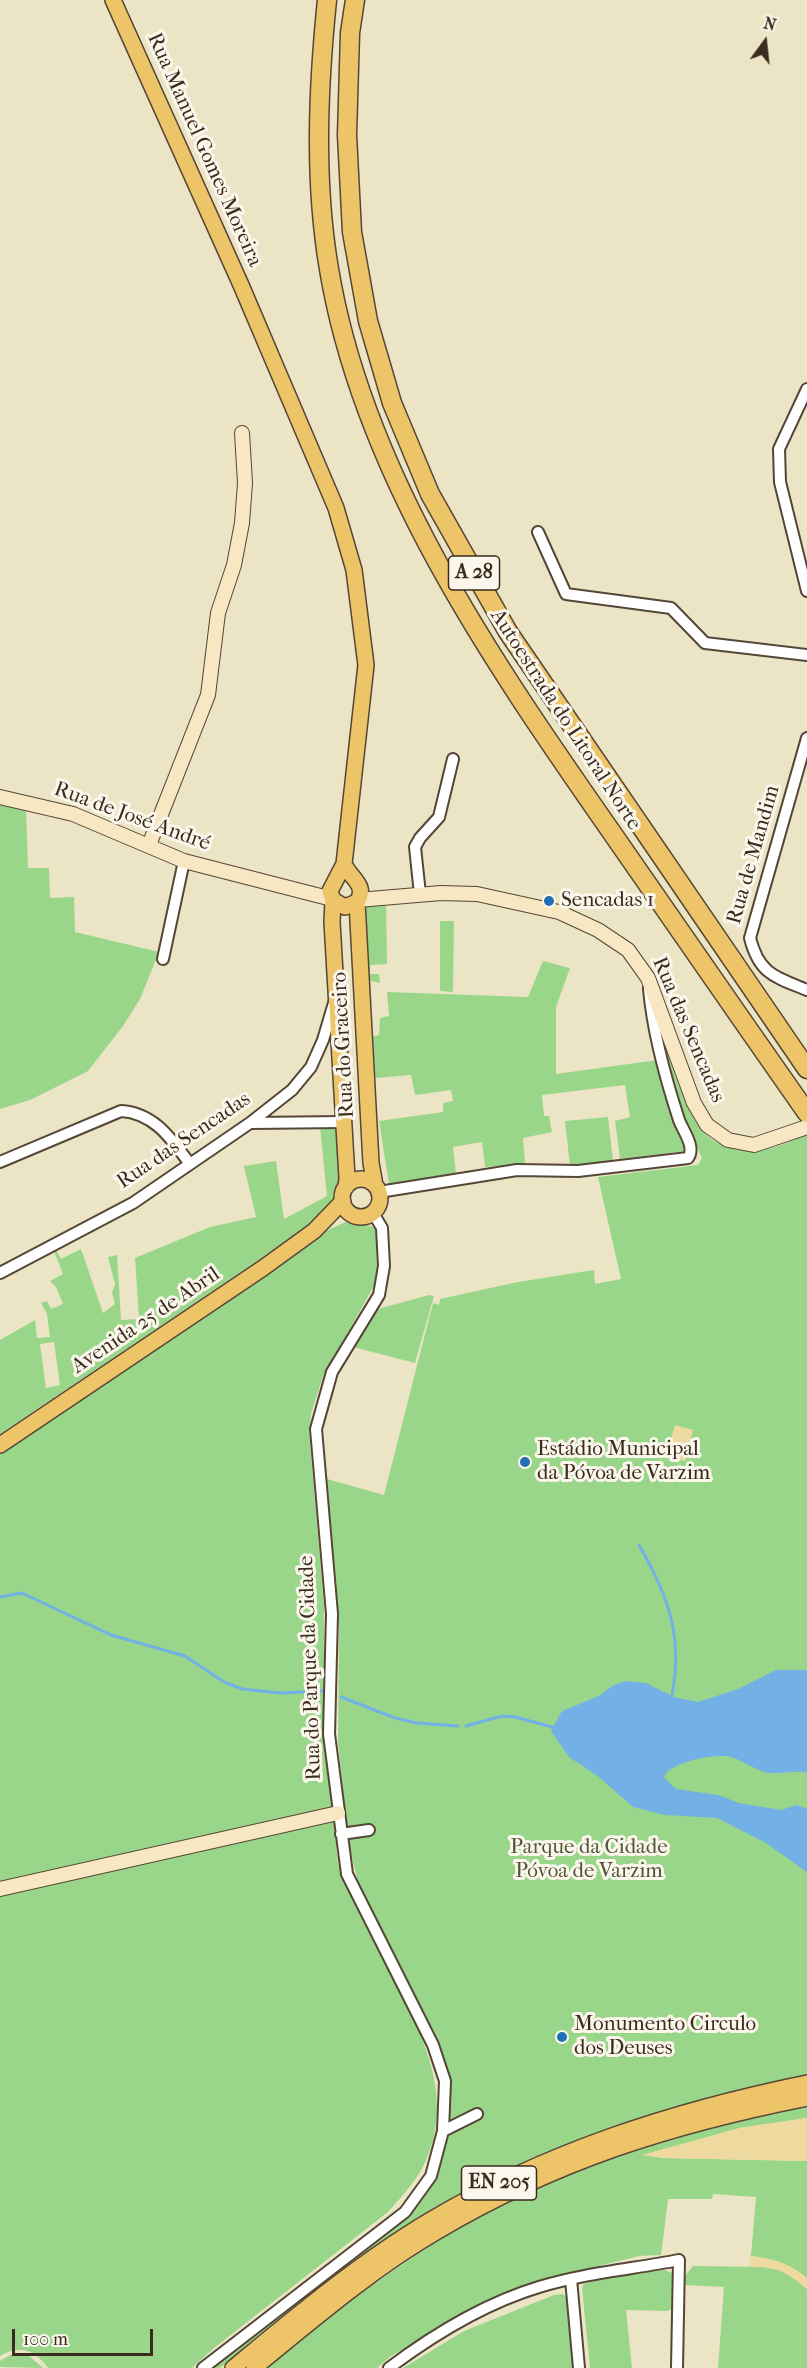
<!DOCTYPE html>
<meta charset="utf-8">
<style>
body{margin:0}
#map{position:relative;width:807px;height:2368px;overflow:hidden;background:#ebe5c6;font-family:"IM FELL French Canon",serif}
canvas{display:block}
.north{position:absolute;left:735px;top:12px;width:60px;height:60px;-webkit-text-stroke:4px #fbf7ec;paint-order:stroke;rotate:15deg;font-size:16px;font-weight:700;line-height:24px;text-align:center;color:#3b2a1e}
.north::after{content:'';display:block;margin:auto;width:21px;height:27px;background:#3b2a1e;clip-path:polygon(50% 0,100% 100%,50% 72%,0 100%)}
.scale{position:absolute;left:12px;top:2329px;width:141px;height:27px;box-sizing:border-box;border:3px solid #3b2a1e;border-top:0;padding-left:8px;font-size:18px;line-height:21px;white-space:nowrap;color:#3b2a1e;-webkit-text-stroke:4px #fbf7ec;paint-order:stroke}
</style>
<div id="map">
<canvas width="807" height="2368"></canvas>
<div class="north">N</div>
<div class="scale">100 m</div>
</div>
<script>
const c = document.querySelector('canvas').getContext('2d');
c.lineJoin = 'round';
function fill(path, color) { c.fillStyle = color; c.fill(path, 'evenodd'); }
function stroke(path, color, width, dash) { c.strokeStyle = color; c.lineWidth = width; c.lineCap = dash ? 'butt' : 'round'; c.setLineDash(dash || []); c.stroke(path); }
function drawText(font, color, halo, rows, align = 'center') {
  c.font = font + ' "IM FELL French Canon",serif'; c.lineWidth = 6; c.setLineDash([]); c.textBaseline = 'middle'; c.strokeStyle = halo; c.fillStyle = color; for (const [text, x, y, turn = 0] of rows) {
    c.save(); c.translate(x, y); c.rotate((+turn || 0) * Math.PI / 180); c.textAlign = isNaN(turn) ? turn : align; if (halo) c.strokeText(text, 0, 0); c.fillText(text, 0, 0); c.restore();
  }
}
fill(new Path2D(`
 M0 803 26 808 28 868H49L50 898 74 897 75 932 159 952 140 999 123 1026 88 1071 30 1100 0 1109Z
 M386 902 387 964 370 965V974H379L380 983 366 980 365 909 368 905Z
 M440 921H454L453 992 440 991Z
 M543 961 570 968 556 1007V1074L658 1060 685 1151 620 1159 615 1121 630 1117 625 1085 542 1095 544 1116H549L552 1132 523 1138 525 1164 485 1167 482 1142 453 1147 456 1173 389 1184 379 1121 443 1112V1103L453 1101 451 1090 415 1095 411 1075 375 1078 373 1036 379 1035 380 1018 389 1016 387 992 528 997Z
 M656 1020C667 1048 685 1115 706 1135 718 1146 738 1152 754 1151 772 1150 790 1141 807 1135V2076L708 2097 577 2141 275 2325 220 2368H210L408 2214 435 2178 442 2157 450 2107 445 2064 359 1886 348 1841 338 1742 339 1632 327 1479 384 1495 433 1303 439 1305 440 1299 518 1282 594 1270 595 1284 621 1279 598 1177 698 1165 702 1158 678 1105Z
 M608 1117 613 1161 570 1166 565 1121Z
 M320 1127 340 1128C341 1165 345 1184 324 1216L0 1434V1340L35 1320 37 1338 50 1337 47 1314 41 1303 47 1301 51 1309 63 1304 56 1287 50 1281 63 1274 54 1251 56 1250 61 1259 81 1249 103 1313 115 1304 112 1293 115 1284 108 1257 117 1255 121 1320 139 1319 135 1258 210 1227 256 1217 244 1166 276 1161 284 1219 327 1196ZM54 1342 60 1385 46 1388 40 1344Z
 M348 1221 373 1227 376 1232 377 1269 374 1286 323 1376 311 1414 309 1432 324 1605V1731L333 1810 0 1882V1454L317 1235Z
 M429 1295 434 1296 415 1363 353 1347 378 1309Z
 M334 1818C336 1833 336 1856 339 1868 342 1879 350 1891 354 1901 387 1980 466 2072 426 2160 418 2180 402 2196 388 2212L214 2348 192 2368H48C35 2350 20 2344 0 2356V1895Z
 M807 2105V2118L740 2128 643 2155 664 2158 807 2161V2278C789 2263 773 2259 751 2256L756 2197 713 2194 712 2199H668L661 2255 639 2256 563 2275 487 2304 391 2356 377 2368H262L331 2314 448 2233 532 2190 566 2174 663 2138Z
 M693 2266 766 2267 787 2272 807 2289V2368H718L724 2287 685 2285 684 2277Z
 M665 2270 674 2274 672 2309 667 2311 626 2310 632 2368H590L582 2288 584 2284 622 2274Z
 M563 2294 566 2297 573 2368H403L464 2331 554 2295Z
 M26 2353 43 2368 0 2367V2361L10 2355Z`), '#9ad68a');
fill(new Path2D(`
 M675 1425 693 1430 685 1461 666 1457Z
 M807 2118V2161L664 2158 642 2155 740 2128Z
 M751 2256C773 2259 789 2263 807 2278V2289C787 2272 777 2266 749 2267Z`), '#eeda9e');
fill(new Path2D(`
 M776 1670H807V1773C794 1770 783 1774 770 1773 755 1771 745 1761 731 1757 717 1753 669 1762 664 1777L676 1789 718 1795 739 1803 781 1810 797 1805 807 1809V1872L766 1843 717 1818 665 1815 633 1807 599 1777 569 1757 551 1731 562 1711 599 1696 612 1686 625 1681 646 1683 674 1697 698 1702 738 1689Z`), '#72b0e5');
stroke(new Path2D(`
 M639 1545C669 1597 683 1636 672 1696
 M0 1597 22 1593 111 1635 185 1656 224 1682 242 1689 280 1693 323 1691
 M341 1697 395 1718 417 1723 458 1726
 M466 1726 502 1716 515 1717 552 1727`), '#72b0e5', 3);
const street = new Path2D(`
 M807 389 779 449 780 482 807 591
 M538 532 566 594 671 608 705 643 807 655
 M807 738 750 938C759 974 775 977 807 990
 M420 894 415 847 420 838 439 817 453 759
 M163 959 184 861
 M250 1123 344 1122
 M0 1162 121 1111C155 1113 172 1140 190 1164
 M379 1192 517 1170 578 1171 688 1158C696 1147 683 1131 679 1120 665 1077 653 1034 649 989
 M0 1273 133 1203 250 1123 292 1090 311 1067 323 1040 334 1003
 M341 1834 369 1830
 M443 2131 477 2114
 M571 2279 579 2368
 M203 2368 405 2212 431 2176 443 2131 445 2081 433 2045 347 1874 329 1734 332 1614 316 1429 332 1372 379 1295 384 1266 382 1228 373 1213
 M389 2368C433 2335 486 2303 539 2287 585 2273 633 2269 679 2260L677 2368`);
const secondary = new Path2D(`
 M0 797 73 814 184 861 332 899
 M149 845 208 695 218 613 234 565 242 523 245 483 242 433
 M358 900 441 893 477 894 559 912 598 930 628 950 648 978 694 1103 707 1125 728 1140 754 1145 807 1127
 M0 1889 338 1813`);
const primary = new Path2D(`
 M113 0 241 285 336 508 354 570 366 665 344 864 330 891 333 900 345 907 357 902C368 885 350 878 344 864
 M333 900 332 922 347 1178 346 1187
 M357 902 371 1163 375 1185
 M342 1198a19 19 0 1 1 38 0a19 19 0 1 1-38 0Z
 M0 1445 263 1268 314 1231 343 1201
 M233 2368C296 2316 359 2263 429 2221 546 2151 675 2110 807 2083
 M254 2368C313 2320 371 2270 436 2232 556 2161 671 2125 807 2098`);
const highway = new Path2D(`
 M327 0C318 88 314 181 329 269 363 475 493 662 610 830 676 925 741 1019 807 1113
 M355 0 350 33 347 135 352 232 368 321 392 403 430 494 508 632 807 1069`);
stroke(street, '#554637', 14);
stroke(secondary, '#554637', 16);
stroke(primary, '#554637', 18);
stroke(highway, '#554637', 21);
stroke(street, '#fff', 10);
stroke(secondary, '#f8e7c3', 14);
stroke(primary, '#eec469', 15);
stroke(highway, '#eec469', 18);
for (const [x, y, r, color] of [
 [549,901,6,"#1f6fb2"],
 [525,1462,6,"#1f6fb2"],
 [562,2037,6,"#1f6fb2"]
]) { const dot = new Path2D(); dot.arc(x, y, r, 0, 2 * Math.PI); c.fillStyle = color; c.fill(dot); stroke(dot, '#fbf7ec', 2); }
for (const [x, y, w] of [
 [474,573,51],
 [499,2183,75]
]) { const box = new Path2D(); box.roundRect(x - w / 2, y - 17, w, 34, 4.5); c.fillStyle = '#fbf7ec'; c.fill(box); stroke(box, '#3b2a1e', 1.5); }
drawText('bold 20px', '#3b2a1e', null, [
 ["A 28",474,573],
 ["EN 205",499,2183]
]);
drawText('21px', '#3b2a1e', '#fbf7ec', [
 ["Rua Manuel Gomes Moreira",204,150,66],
 ["Autoestrada do Litoral Norte",565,720,57],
 ["Rua de José André",132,817,20],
 ["Rua de Mandim",754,855,-74],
 ["Rua das Sencadas",688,1030,67],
 ["Rua do Graceiro",344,1045,-93],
 ["Rua das Sencadas",184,1141,-34],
 ["Avenida 25 de Abril",146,1321,-34],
 ["Rua do Parque da Cidade",311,1668,-92]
]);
drawText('21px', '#3b2a1e', '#fbf7ec', [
 ["Sencadas 1",561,901],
 ["Estádio Municipal",537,1450],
 ["da Póvoa de Varzim",537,1474],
 ["Monumento Circulo",574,2025],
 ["dos Deuses",574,2049]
], 'left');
drawText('21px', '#535539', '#fbf7ec', [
 ["Parque da Cidade",589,1848],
 ["Póvoa de Varzim",589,1872]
]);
</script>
